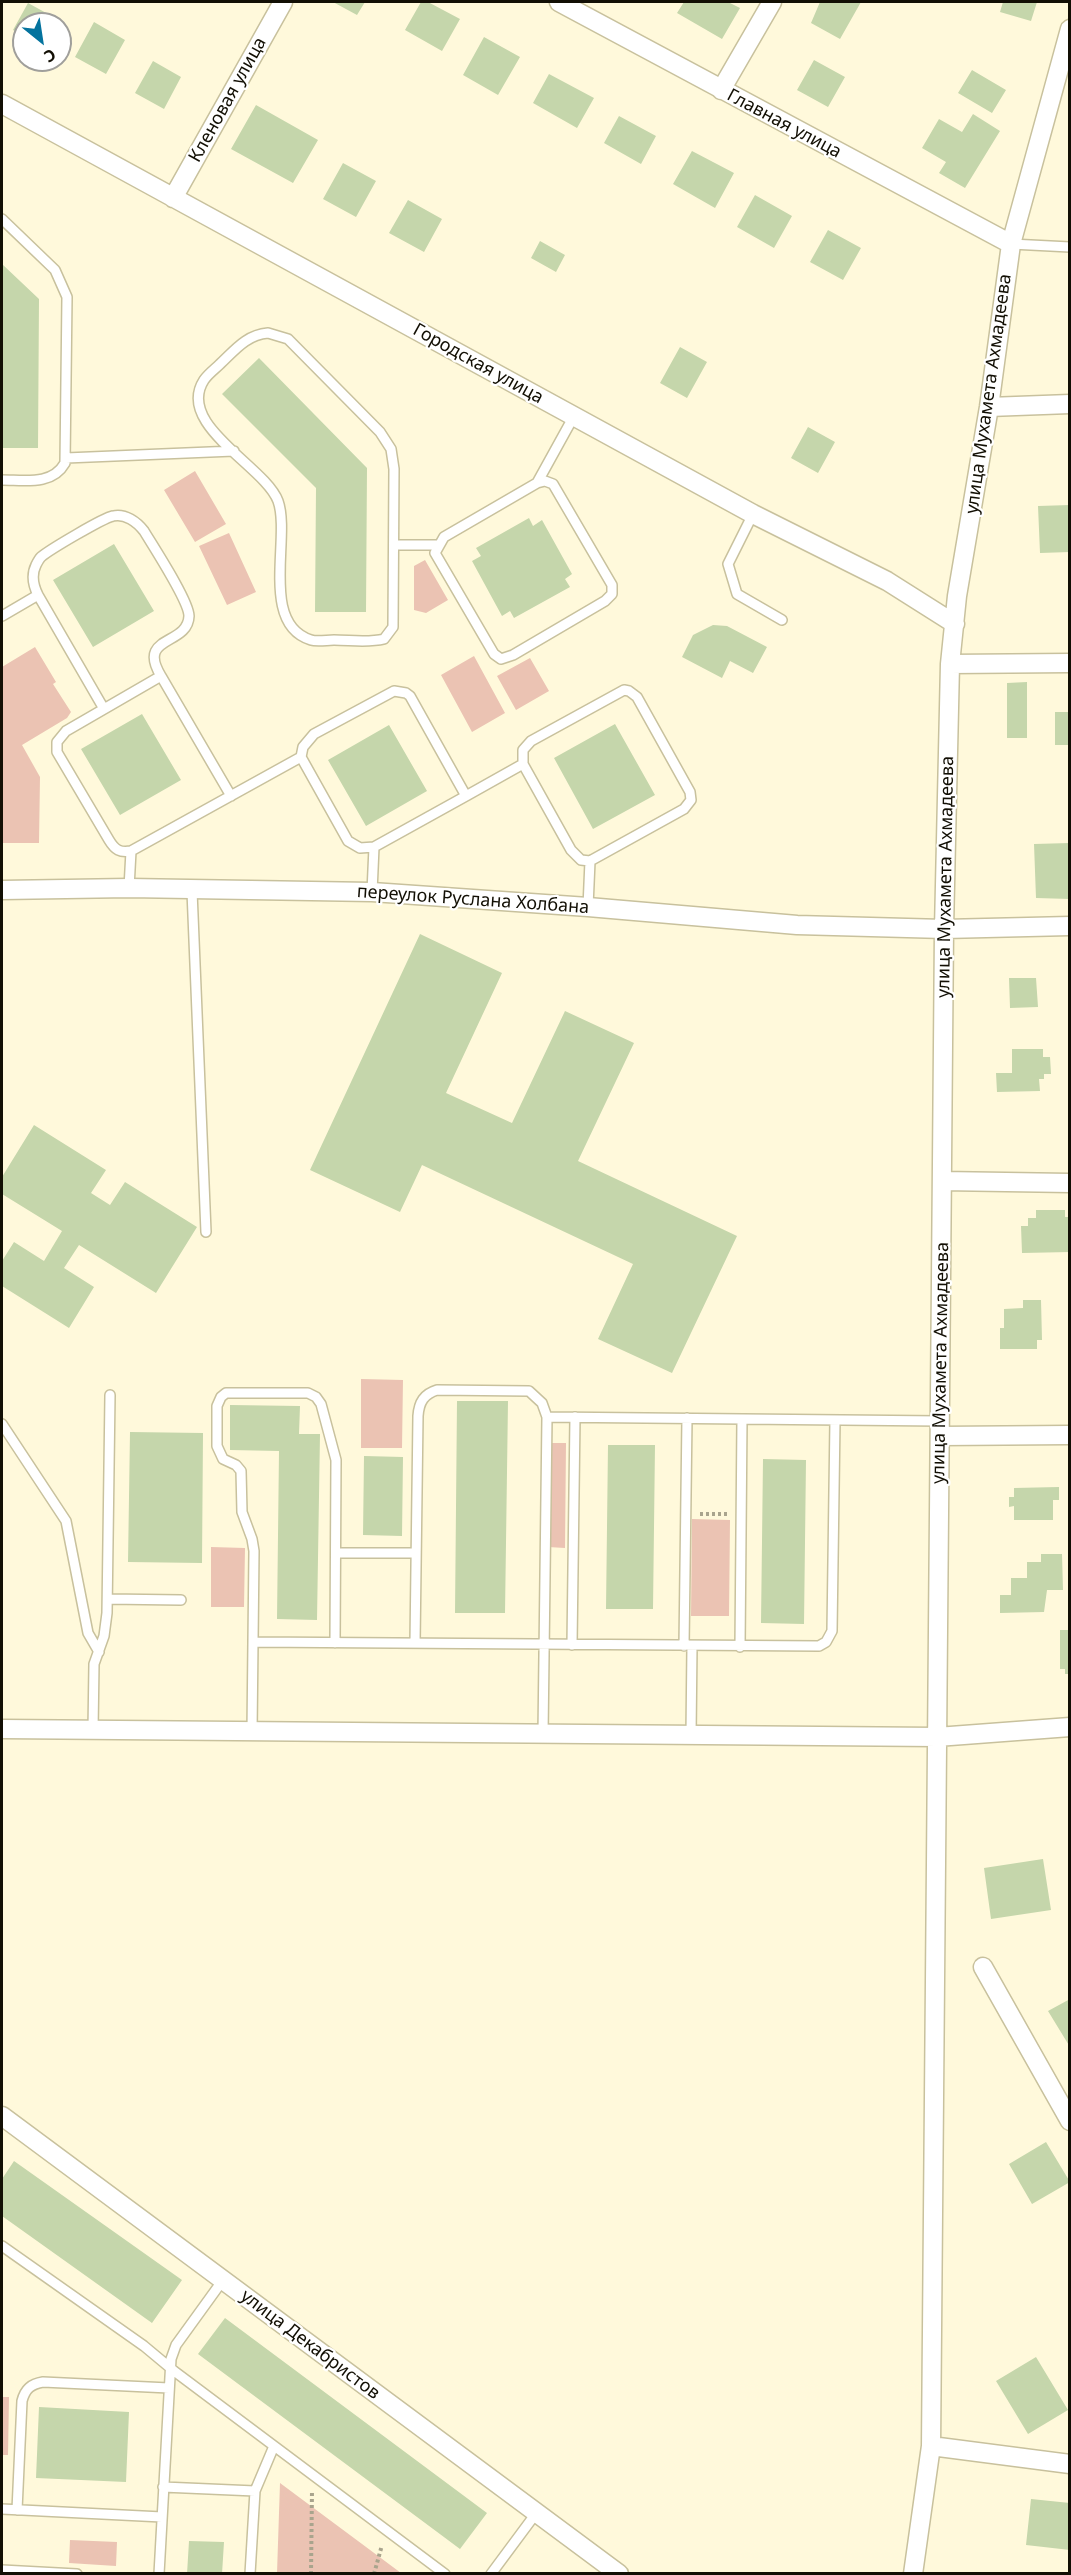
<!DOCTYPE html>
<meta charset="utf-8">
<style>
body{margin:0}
#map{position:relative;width:1071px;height:2575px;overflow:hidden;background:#fff9db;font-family:"Noto Sans",sans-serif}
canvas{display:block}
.frame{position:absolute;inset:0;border:3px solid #120f04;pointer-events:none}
.north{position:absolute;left:12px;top:12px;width:60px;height:60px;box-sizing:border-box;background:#fff;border:2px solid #a09f9b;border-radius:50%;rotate:150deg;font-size:16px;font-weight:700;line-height:24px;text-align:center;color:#120f04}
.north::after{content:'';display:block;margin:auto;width:21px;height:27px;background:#04739e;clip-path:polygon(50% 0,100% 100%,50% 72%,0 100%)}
</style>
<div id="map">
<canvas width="1071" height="2575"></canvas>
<div class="frame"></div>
<div class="north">С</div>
</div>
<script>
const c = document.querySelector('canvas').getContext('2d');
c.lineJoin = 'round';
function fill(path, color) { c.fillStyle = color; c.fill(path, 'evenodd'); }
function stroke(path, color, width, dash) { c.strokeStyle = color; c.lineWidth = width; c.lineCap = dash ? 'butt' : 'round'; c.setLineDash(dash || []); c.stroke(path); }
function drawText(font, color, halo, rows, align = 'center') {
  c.font = font + ' "Noto Sans",sans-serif'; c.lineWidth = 4.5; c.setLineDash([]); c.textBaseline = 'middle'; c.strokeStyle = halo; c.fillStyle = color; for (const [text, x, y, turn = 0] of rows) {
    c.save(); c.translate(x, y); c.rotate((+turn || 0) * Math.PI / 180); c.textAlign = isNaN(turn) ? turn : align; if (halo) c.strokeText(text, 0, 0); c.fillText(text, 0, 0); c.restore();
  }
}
fill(new Path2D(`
 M195 471 226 524 195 542 164 490Z
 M229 533 256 592 227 605 199 546Z
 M425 560 448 600 426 613 414 610V566Z
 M35 647 56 682 53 684 71 712 67 718 22 745 40 777 39 843H2V667Z
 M474 656 505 713 472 732 441 675Z
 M530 658 549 691 516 710 497 676Z
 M361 1379 403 1380 402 1448H361Z
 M549 1443H566L565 1548 548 1547Z
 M692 1519 730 1520 729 1616H691Z
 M211 1547 245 1548 244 1607H211Z
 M2 2397H9L8 2455H2Z
 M280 2483 401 2573H277Z
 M70 2540 117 2542 116 2566 69 2563Z`), '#ebc3b3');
fill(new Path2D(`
 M333 2H365L357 15Z
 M421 2H428L460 19 442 51 405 30Z
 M684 2H728L740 8 722 39 677 13Z
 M820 2H861L840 39 811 23Z
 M1003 2H1037L1031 21 1000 12Z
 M28 3 59 20 56 24H24V36L13 30Z
 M94 22 125 40 106 74 75 57Z
 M484 37 520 57 498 95 463 75Z
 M814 60 845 77 828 107 797 90Z
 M153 61 181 77 164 109 135 93Z
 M972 70 1006 90 992 113 958 93Z
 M549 74 594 98 577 128 533 103Z
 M256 105 318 140 293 183 231 149Z
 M973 114 1000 131 965 188 939 173 946 162 922 148 939 119 962 132Z
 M619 116 656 136 641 164 604 143Z
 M692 151 734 173 715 208 673 184Z
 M343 163 376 181 356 217 323 199Z
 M755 195 792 216 774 248 737 227Z
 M408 200 442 219 424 252 389 233Z
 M828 230 861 248 843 280 810 262Z
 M540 241 565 255 556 272 531 258Z
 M2 264 39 299 38 448H2Z
 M680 347 707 362 687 398 660 383Z
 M259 358 367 468 366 612H315L316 488 222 394Z
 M808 427 835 442 818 473 791 458Z
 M1070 505V552L1040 553 1038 506Z
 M529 518 533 526 542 520 572 574 565 579 570 587 514 618 510 611 502 616 472 561 481 556 476 548Z
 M114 544 154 611 93 647 53 580Z
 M713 625 727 626 767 647 753 673 730 661 722 678 682 657 693 635Z
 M1027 682V738H1007V683Z
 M1055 712H1070V745H1055Z
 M142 714 181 780 120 815 81 749Z
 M615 724 655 795 593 829 554 758Z
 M389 725 427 791 366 826 328 760Z
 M1070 843V899L1036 898 1034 844Z
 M420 934 502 973 446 1093 512 1123 565 1011 634 1043 578 1161 737 1236 672 1373 598 1339 633 1264 422 1165 400 1212 310 1170Z
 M1009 978H1036L1038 1007 1010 1008Z
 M1012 1049H1043V1057H1050L1051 1074H1044V1079H1039L1040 1091 997 1092 996 1073H1012Z
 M34 1125 106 1170 91 1193 110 1205 125 1182 197 1227 156 1293 79 1245 64 1268 94 1287 69 1328 2 1286V1261L14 1242 44 1261 62 1231 2 1194V1177Z
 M1036 1210H1065V1217H1070V1252L1022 1253 1021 1226H1028V1218H1036Z
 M1023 1300H1041L1042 1340H1037V1349H1000V1328H1004V1309L1023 1308Z
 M457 1401H508L505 1613H455Z
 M230 1405 300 1406 299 1434H320L317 1620 277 1619 279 1451 230 1450Z
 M130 1432 203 1433 202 1563 128 1562Z
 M608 1445H655L653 1609H606Z
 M364 1456 403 1457 402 1536 363 1535Z
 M763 1459 806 1460 804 1624 761 1623Z
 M1059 1487V1500H1053V1520H1014V1506L1009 1507V1497H1014V1488Z
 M1041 1554H1062L1063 1590H1047L1044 1612 1000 1613V1595H1011V1578H1027V1562H1041Z
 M1060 1630H1070V1674H1065V1669H1060Z
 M1043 1859 1051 1910 991 1919 984 1868Z
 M1070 1999V2047L1048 2011Z
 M1046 2142 1070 2182 1032 2204 1009 2164Z
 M14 2161 182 2280 152 2323 2 2216V2179Z
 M225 2318 487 2513 460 2549 198 2354Z
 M1036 2357 1068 2410 1028 2434 996 2381Z
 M39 2407 129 2412 126 2482 36 2478Z
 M1031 2499 1070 2503V2550L1026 2545Z
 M189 2541 224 2542 222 2574H187Z`), '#c5d6ab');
const lane = new Path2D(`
 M2 219 55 270 67 297 65 463C52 486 24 480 2 480
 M1011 244 1070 247
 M268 333 288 339 380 432 391 449 394 469 393 627 384 639C368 643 350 640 334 640 327 640 317 642 311 640 259 624 291 537 278 501 265 466 175 425 204 380 208 374 215 369 220 364 235 350 246 335 268 333Z
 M66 458 234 451
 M545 481 553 484 612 585V594L605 601 513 655 501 659 494 654 435 553 444 537 537 483Z
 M537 483 574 416
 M753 514 728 564 737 594 782 620
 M394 545H438
 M2 616 38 595
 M624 690 629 691 637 697 690 792 691 800 684 809 590 861 581 860 571 850 523 764V750L531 741Z
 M394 691 406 693 410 696 466 796 374 847 360 848 348 841 301 757 303 747 314 734Z
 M104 709 38 595C33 585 31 575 36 565 37 563 40 558 41 557 49 550 103 518 113 516 125 513 137 522 144 531 153 546 189 601 189 616 188 646 136 635 161 676
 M231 796 161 676 66 731 57 742V752L109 840C115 850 120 853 131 851L301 757
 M466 796 523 764
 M129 888 131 851
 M192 891 206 1232
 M372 892 374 847
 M588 907 590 861
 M547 1417 940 1421
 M2 1424 66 1521 88 1633 99 1652
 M336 1553H416
 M108 1599 181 1600
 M253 1642 819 1646 826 1642 832 1631 835 1420
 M415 1643 418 1416C419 1402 424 1394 437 1390L529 1391 542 1403 547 1417 543 1734
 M572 1645 575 1417
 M684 1646 687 1418
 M740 1647 742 1419
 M93 1730 94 1664 104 1636 107 1613 110 1395
 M252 1732 254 1551 252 1539 242 1512 241 1471 236 1465 223 1459 217 1446V1406L221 1397 226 1393H308L316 1397 321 1404 336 1460 335 1643
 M691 1735 692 1646
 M2 2246 144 2346 174 2371 445 2574
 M163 2487 255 2491
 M2 2509 162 2517
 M17 2510 22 2401C25 2389 31 2384 43 2382L169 2388
 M2 2570 77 2574
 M159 2574 171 2359 176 2345 223 2280
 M250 2574 255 2491 274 2446
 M491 2574 537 2512`);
const street = new Path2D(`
 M559 2 1011 244
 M721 90 772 2
 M2 104 753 514 887 581 955 624
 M173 198 283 2
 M989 407 1070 404
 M950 664 1070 663
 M2 890 129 888 372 892 588 907 797 925 944 929 1070 926
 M942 1181 1070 1183
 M940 1436 1070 1435
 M2 1729 937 1737 1070 1727
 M983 1967 1070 2121
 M2 2116 619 2574
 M931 2446 1070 2464
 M913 2574 931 2446 944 929 950 664 957 596 989 407 1011 244 1070 29`);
stroke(lane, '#c8c19d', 12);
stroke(street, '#c8c19d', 21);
stroke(new Path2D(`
 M700 1514H728
 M311 2574 312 2491
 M374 2574 382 2545`), '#a9a48d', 4, [3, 3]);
stroke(lane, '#fff', 9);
stroke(street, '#fff', 18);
drawText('18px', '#120f04', '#fff', [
 ["Кленовая улица",228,100,-61],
 ["Главная улица",784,124,28],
 ["Городская улица",478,364,29],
 ["улица Мухамета Ахмадеева",989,394,-82],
 ["улица Мухамета Ахмадеева",946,877,-89],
 ["переулок Руслана Холбана",473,900,4],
 ["улица Мухамета Ахмадеева",941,1363,-89],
 ["улица Декабристов",310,2345,37]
]);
</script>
